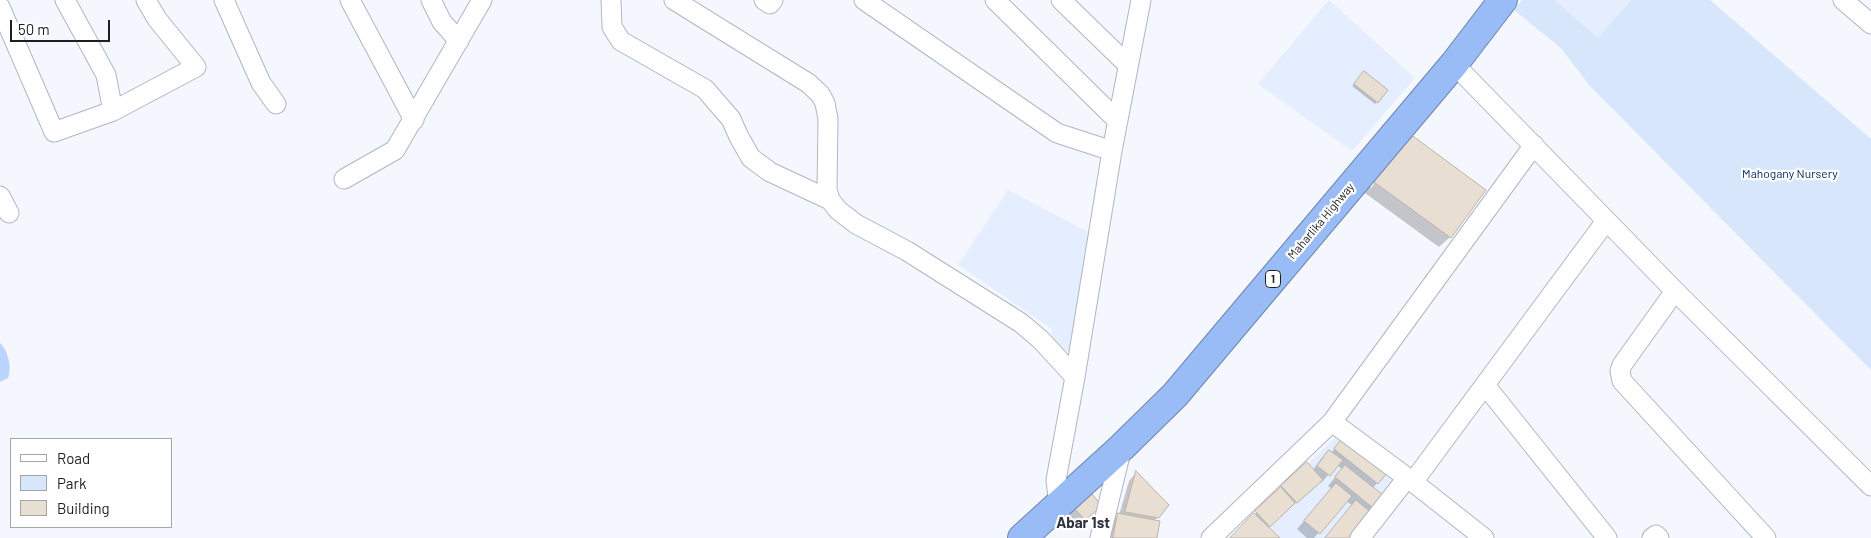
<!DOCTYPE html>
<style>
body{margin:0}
#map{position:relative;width:1871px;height:538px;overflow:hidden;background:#f4f7fd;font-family:Barlow,sans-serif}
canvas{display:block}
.legend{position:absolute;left:10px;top:438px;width:162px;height:90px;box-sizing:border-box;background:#fff;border:1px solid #a4a5a7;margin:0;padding:6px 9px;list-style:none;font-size:15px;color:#1b1e23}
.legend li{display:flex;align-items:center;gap:10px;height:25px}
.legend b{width:25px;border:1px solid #a4a5a7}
.scale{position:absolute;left:10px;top:20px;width:100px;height:22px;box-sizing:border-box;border:2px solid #1b1e23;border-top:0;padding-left:6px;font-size:15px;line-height:18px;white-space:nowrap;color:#1b1e23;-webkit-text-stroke:4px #fff;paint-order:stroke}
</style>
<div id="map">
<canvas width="1871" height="538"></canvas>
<ul class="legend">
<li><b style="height:6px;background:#fff"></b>Road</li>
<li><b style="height:14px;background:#d8e6fc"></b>Park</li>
<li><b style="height:14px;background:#e8ded2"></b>Building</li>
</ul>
<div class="scale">50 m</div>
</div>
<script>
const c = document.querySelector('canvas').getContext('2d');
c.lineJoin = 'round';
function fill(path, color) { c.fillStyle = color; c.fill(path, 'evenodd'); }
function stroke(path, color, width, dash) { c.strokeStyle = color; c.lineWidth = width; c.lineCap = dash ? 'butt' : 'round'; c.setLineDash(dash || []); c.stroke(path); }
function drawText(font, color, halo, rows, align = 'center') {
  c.font = font + ' Barlow,sans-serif'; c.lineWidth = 4.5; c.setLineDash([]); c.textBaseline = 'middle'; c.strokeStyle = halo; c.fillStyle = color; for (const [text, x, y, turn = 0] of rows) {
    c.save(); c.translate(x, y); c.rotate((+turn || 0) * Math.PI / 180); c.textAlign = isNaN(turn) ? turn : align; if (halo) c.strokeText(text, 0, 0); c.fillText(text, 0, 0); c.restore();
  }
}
fill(new Path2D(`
 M1329 0 1415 78 1352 151 1258 84Z
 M1555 0H1631L1598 38Z
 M1008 190 1092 234 1070 353 1051 341 1052 329 958 265Z
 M1341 432 1402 480 1355 538H1230Z`), '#e5eefe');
fill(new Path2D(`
 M1522 0H1555L1598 38 1631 0H1710L1871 139V370L1589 85 1561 48 1514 10Z`), '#d8e6fc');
fill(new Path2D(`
 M0 343C8 351 12 366 8 378L0 382Z`), '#bad4fe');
fill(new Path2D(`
 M1362 75 1377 102 1375 104 1352 86Z
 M1403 145 1450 237 1439 247 1365 193 1369 186 1371 188Z
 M1346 435 1377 483 1373 488 1372 507 1367 511 1325 538 1353 506 1346 501 1314 538H1307L1297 529 1332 489 1328 486 1342 469 1337 465 1321 483 1319 482 1268 528 1278 538H1231L1282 487 1313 470 1321 459 1329 451 1331 453Z
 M1136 473 1158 517 1154 521 1156 538H1107L1110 523 1119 515 1129 481Z
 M1100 506 1074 530 1065 519 1075 509Z`), '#0003');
const building = new Path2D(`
 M1364 71 1388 90 1378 103 1354 84Z
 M1410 134 1486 190 1451 238 1374 182Z
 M1346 434 1390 469 1378 484 1334 449Z
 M1329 450 1343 460 1330 476 1317 466Z
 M1307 462 1323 480 1297 503 1281 486Z
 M1345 465 1383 495 1373 508 1335 477Z
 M1136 471 1169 505 1159 518 1125 512Z
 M1336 483 1352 496 1320 534 1304 521Z
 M1281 487 1295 503 1270 527 1255 511Z
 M1092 494 1102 506 1085 520 1074 508Z
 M1356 500 1373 514 1354 538H1325Z
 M1118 513 1160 521 1157 538H1113Z
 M1254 513 1280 538H1230Z`);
fill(building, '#e8ded2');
stroke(building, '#bdb3a8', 1);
const minor = new Path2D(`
 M65 0 106 75 113 111
 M224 0 261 83 276 104
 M350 0 414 120
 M431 0 442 22 459 41
 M611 0 612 27 621 41 705 89 731 119 739 137 751 158 770 172 830 200
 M674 0 808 83 820 94 825 103 828 119 827 189 830 200 838 210 856 224 907 251 1021 323 1041 340 1075 377
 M764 0 770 4 773 0
 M864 0 1057 133 1112 151
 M995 0 1118 121
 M1061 0 1128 65
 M1843 0 1871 24
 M0 7 54 132 113 111 196 67 157 19 146 0
 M1454 64 1675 291 1871 486
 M344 179 395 150 482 0
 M0 196 9 213
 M1675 291 1622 365 1620 371 1622 381 1766 538
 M1485 385 1607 538
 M1332 422 1413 482 1484 538
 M1413 482 1606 221
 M1059 505 1056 480 1075 377 1112 151 1141 0
 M1100 538 1122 447
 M1211 538 1332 422 1534 145
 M1360 538 1407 478
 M1652 538 1656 535 1659 538`);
const highway = new Path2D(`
 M1022 538 1122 447 1175 395 1454 64 1503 0`);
stroke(minor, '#afb6c3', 21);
stroke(highway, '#6d85ac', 30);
stroke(minor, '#fff', 19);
stroke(highway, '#99bcf6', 28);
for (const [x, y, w] of [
 [1273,279,15]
]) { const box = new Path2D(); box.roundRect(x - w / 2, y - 8.5, w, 17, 4); c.fillStyle = '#fff'; c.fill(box); stroke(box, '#1b1e23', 1); }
drawText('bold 11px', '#1b1e23', null, [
 ["1",1273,279]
]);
drawText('12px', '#062862', '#fff', [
 ["Mahogany Nursery",1790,174]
]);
drawText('12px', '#1b1e23', '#fff', [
 ["Maharlika Highway",1321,221,-50]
]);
drawText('bold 15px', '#2d323c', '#fff', [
 ["Abar 1st",1083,523]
]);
</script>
